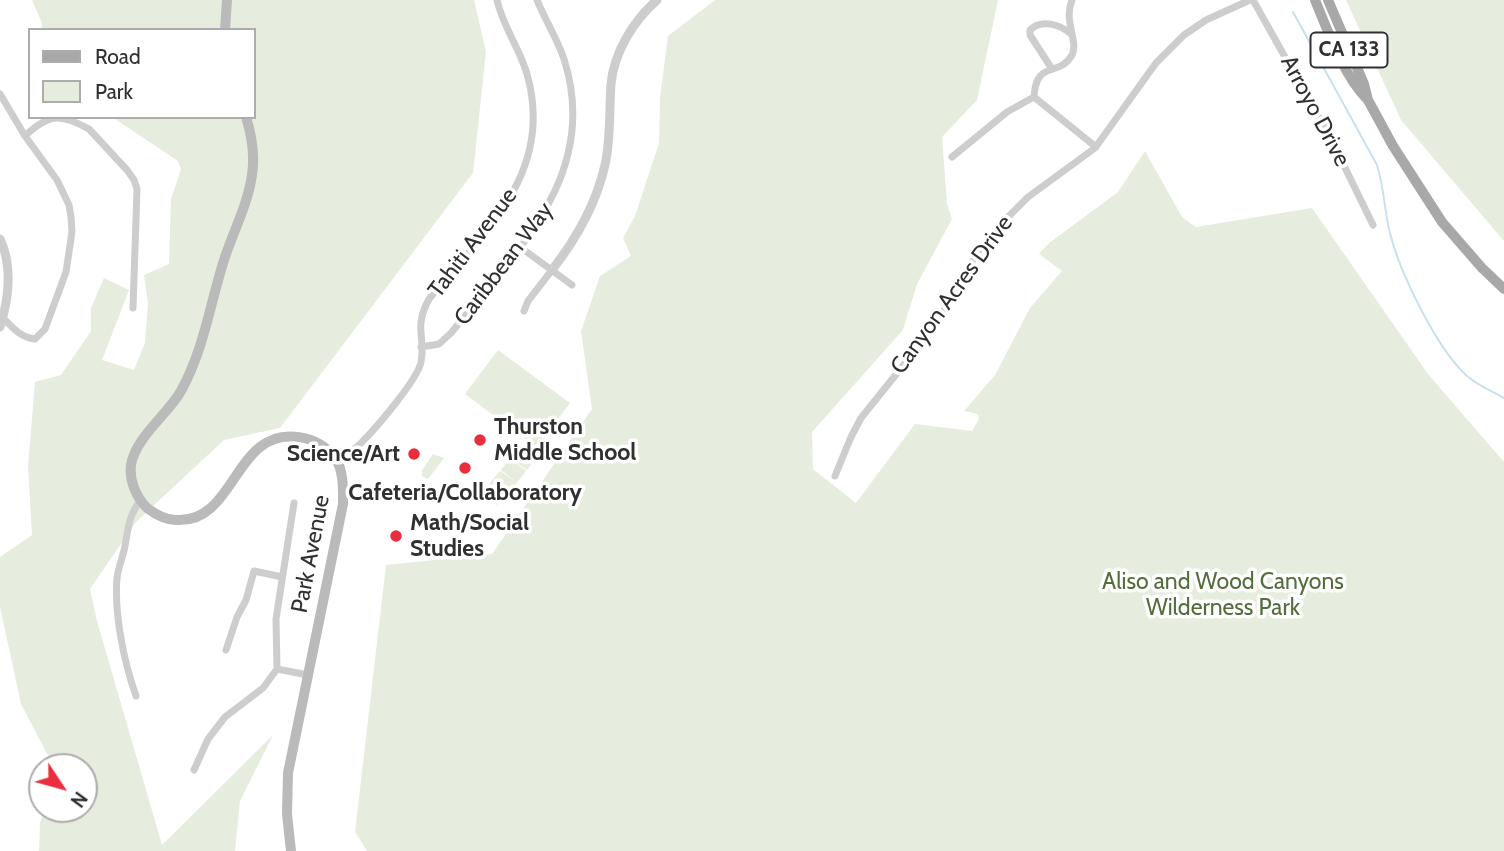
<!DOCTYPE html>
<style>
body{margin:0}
#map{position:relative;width:1504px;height:851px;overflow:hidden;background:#fff;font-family:Cabin,sans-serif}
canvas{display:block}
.legend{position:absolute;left:28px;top:28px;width:228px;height:91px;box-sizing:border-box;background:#fff;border:2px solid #acacac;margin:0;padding:9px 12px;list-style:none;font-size:21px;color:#303030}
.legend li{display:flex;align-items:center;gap:14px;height:35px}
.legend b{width:35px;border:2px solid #acacac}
.north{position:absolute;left:28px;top:753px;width:70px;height:70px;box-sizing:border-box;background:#fff;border:2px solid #acacac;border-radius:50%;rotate:126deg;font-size:19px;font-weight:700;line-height:28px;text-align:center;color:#303030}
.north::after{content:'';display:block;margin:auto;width:24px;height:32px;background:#eb2e3e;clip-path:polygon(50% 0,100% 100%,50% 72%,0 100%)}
</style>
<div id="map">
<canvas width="1504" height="851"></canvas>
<ul class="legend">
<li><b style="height:9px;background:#a8a8a8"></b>Road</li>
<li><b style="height:19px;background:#e6edde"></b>Park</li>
</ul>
<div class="north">N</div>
</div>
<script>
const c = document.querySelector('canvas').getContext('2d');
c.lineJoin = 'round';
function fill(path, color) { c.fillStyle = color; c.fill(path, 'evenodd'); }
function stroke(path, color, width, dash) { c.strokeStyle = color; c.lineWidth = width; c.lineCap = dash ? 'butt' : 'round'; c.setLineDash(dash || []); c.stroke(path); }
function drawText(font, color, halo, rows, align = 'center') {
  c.font = font + ' Cabin,sans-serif'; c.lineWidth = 7; c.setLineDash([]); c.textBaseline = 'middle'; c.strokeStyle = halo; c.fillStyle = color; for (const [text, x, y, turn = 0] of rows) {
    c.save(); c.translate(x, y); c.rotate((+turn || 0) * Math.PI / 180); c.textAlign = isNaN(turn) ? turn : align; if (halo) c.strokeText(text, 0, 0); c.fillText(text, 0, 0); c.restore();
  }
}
fill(new Path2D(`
 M32 0H474L486 52 473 173 280 428 224 440 136 522 90 589 97 621 162 845 273 735 240 801 235 851H39L40 822 45 809H84V767H54L21 704 0 607V557L32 535 28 466 35 382 61 375 91 331V308L104 278 129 290 102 360 134 370 145 343 148 304 144 275 169 264 171 199 181 169 178 161 112 117H254V30H41L42 23Z
 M715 0H998L977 100 942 137 947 204 952 219 917 284 903 330 812 432 813 469 856 503 915 424 972 431 979 419 978 414 964 411 995 375 1030 308 1062 271 1039 254 1049 243 1118 192 1145 151 1182 217 1196 227 1312 208 1428 374 1504 462V851H367L355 832 386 565 492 554 592 409 581 331 600 276 631 256 623 238 635 216 659 143 660 97 668 36Z
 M1346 0H1504V241L1401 120Z
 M498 350 570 403 537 448 465 394Z
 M518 447 535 459 527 470 512 460 526 471 508 494 506 493 497 505 481 493 500 471 515 481 501 470Z
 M433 454 444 458 428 479 422 476V470Z`), '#e6edde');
stroke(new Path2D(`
 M1293 12 1377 165C1384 188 1384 206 1389 229 1398 269 1436 348 1467 376 1477 385 1492 391 1504 398`), '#c9e0ed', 2);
stroke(new Path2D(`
 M1253 0 1331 139 1373 225
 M1052 69 1030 35V30C1041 19 1060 24 1071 34
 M0 94 25 136 57 180 69 205 71 217 72 232 66 272 45 329 35 339C20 337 13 328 3 318
 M1034 97C1036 59 1059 78 1072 55 1079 41 1063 22 1072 0
 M1034 97 1096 147
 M25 136C48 114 60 113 89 129L127 170 134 180 137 189 133 308
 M952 157 1007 112 1034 97
 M520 247 572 285
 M524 311 528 301 552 270
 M421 347 439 344 451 333C516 252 601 174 564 59 557 38 545 20 537 0
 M337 460C346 455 356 449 363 441 376 428 418 379 421 362 426 336 413 329 429 299 485 231 555 172 527 74 520 49 503 27 497 0
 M835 476 851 437 861 418 935 326 979 250 998 227 1028 197 1095 148 1156 63 1184 35 1206 20 1250 0
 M226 650 237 617 246 600 254 571 282 577
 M277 669 308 675
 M136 696C124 662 114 614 117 578 118 568 123 557 125 546 128 529 129 515 140 501
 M194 770 208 739 225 717 263 688 277 669 276 619 294 503`), '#cdcdcd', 7);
stroke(new Path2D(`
 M0 239C13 267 9 298 0 327
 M552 270C577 238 596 205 605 165 611 138 609 111 611 84 614 52 634 20 657 0`), '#cdcdcd', 9);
stroke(new Path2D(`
 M225 30 227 0
 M246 117C252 136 255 155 252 175 248 204 233 232 224 260 210 304 204 349 181 391 168 414 135 438 131 465 129 480 136 497 147 508 155 514 165 520 176 520 221 523 231 470 260 447 282 429 318 435 335 458 344 470 343 490 343 504L288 773 287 814 291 851`), '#bababa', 10);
stroke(new Path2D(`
 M1315 0C1328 31 1343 74 1366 98
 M1328 0 1364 84 1368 100 1393 146 1442 222 1482 268 1504 289`), '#a8a8a8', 10);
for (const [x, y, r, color] of [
 [480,440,7,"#eb2e3e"],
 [414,454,7,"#eb2e3e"],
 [465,468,7,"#eb2e3e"],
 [396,536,7,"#eb2e3e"]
]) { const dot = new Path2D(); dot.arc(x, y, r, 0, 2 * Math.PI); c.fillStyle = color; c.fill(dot); stroke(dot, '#fff', 2.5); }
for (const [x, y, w] of [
 [1349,50,77]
]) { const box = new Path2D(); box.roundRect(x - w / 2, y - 17.5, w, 35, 5); c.fillStyle = '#fff'; c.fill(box); stroke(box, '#303030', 2); }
drawText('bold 21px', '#303030', null, [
 ["CA 133",1349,50]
]);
drawText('23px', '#303030', '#fff', [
 ["Arroyo Drive",1315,111,62],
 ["Tahiti Avenue",473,243,-53],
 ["Caribbean Way",504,264,-53],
 ["Canyon Acres Drive",952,295,-54],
 ["Park Avenue",311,554,-79]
]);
drawText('bold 23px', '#303030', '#fff', [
 ["Thurston",494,427],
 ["Middle School",494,453],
 ["Science/Art",400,454,"right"],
 ["Cafeteria/Collaboratory",465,493,"center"],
 ["Math/Social",410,523],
 ["Studies",410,549]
], 'left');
drawText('23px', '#536d3b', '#fff', [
 ["Aliso and Wood Canyons",1223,582],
 ["Wilderness Park",1223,608]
]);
</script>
